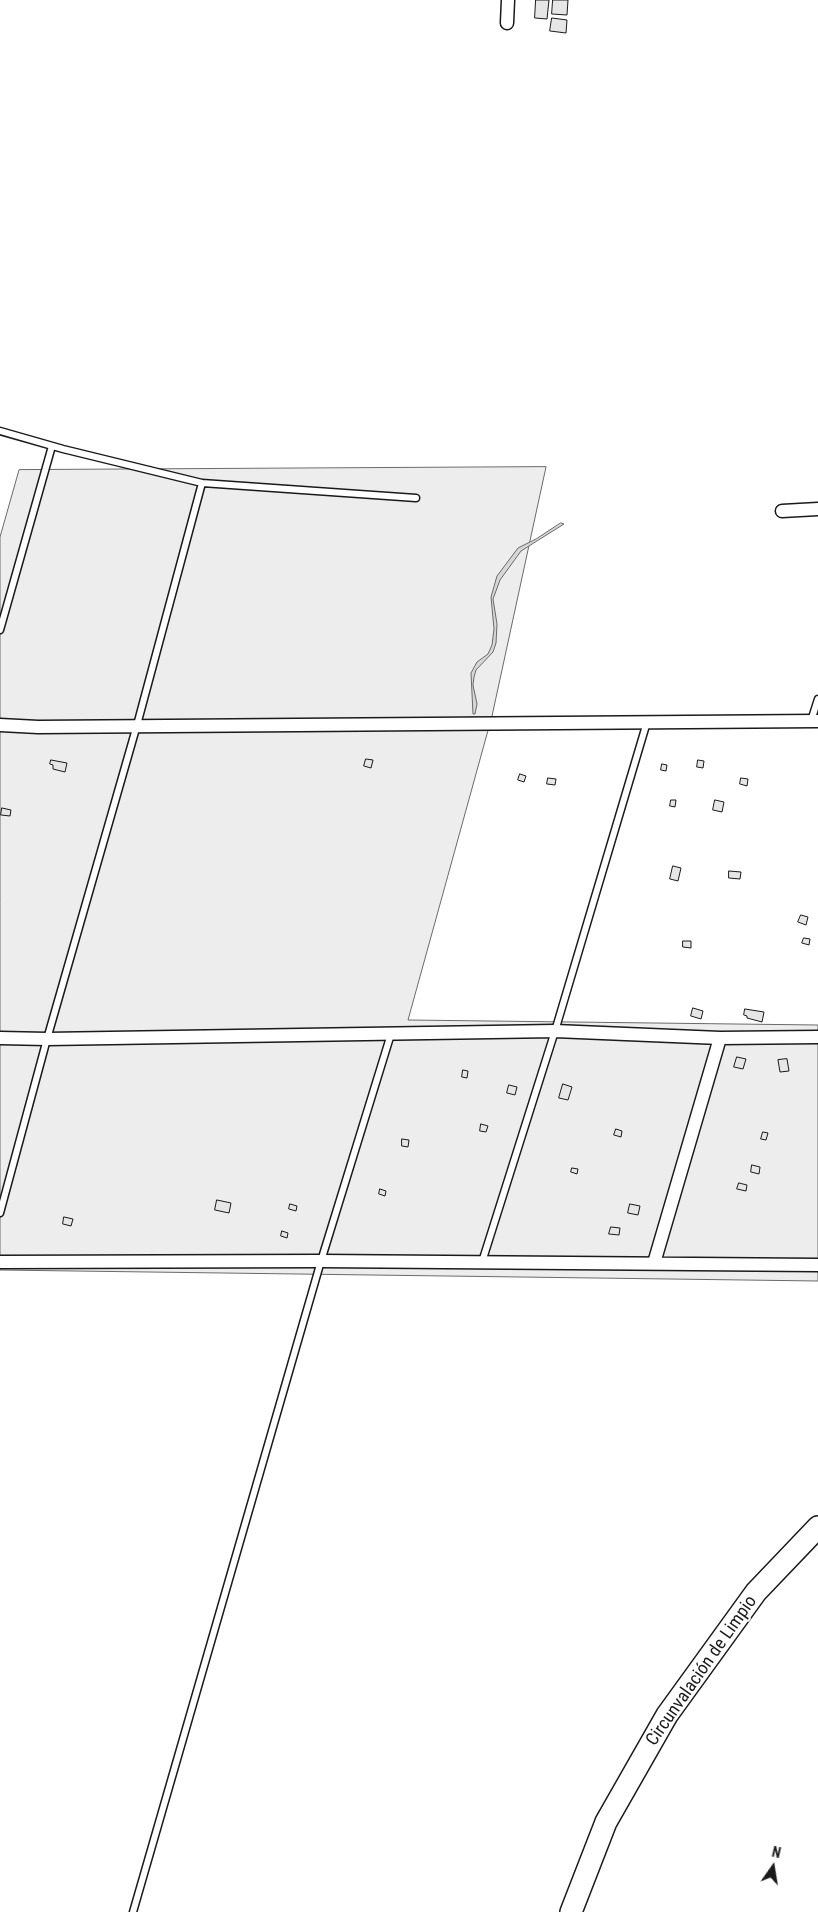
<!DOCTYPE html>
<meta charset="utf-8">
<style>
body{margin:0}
#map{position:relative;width:818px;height:1912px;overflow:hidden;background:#fff;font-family:"Roboto Condensed",sans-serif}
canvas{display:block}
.north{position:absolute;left:748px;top:1842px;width:50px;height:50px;-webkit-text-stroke:4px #fff;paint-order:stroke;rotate:13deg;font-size:14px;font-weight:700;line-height:20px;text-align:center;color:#1a1a1a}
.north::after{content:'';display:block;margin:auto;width:18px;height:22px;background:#1a1a1a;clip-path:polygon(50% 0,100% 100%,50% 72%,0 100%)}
</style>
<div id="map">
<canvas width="818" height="1912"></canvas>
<div class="north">N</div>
</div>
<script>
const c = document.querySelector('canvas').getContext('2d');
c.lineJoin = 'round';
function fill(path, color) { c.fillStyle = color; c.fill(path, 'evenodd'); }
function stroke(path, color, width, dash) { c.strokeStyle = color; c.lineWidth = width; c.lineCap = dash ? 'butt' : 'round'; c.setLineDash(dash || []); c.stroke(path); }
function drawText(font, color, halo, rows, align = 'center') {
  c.font = font + ' "Roboto Condensed",sans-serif'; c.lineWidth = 4; c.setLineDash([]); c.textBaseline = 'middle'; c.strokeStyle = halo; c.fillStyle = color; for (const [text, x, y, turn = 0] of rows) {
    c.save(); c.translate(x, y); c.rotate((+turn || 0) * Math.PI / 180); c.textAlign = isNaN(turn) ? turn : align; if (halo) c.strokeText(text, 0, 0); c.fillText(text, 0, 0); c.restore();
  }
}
const built = new Path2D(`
 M546 467 492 716 408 1020 818 1025V1281L0 1270V537L19 470Z`);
fill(built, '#ededed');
stroke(built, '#6a6a6a', 1);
const water = new Path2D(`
 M561 523 564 524 521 551 500 580 493 599 497 624 496 643 493 652 476 670 474 677 473 685 477 704 475 714H473L471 673 477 662 488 654 492 645 494 629 491 597 497 576 518 548 536 539Z`);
fill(water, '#d7d7d7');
stroke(water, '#6a6a6a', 1);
const building = new Path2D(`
 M536 0H549L547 19 535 18Z
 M553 0H568L567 15 552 14Z
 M552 18 567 20 566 33 550 31Z
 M366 759 373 760 371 768 364 766Z
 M51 760 67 763 65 772 53 769V765L50 764Z
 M698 760 704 761 703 768 697 767Z
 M662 764 667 765 666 771 661 770Z
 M520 774 526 776 524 782 518 780Z
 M548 778 556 779 555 785 547 784Z
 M741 778 748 779 747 786 740 784Z
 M671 800H676L675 807 670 806Z
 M715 800 724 802 722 812 713 810Z
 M2 808 11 810 10 816 1 815Z
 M673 866 681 868 678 881 670 879Z
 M729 871 741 872 740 879 729 878Z
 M801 915 808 917 806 925 798 922Z
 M804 938 810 939 809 945 802 943Z
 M683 941H691V948L683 947Z
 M693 1008 703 1011 701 1019 691 1016Z
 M745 1009 764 1012 762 1022 747 1018V1016L744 1015Z
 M737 1057 746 1059 743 1069 734 1067Z
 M787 1059 789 1071 780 1072 778 1060Z
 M463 1070 468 1071 467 1078 462 1077Z
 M563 1084 572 1087 568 1100 559 1098Z
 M509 1085 517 1087 515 1095 507 1093Z
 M481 1124 488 1126 486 1132 480 1131Z
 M616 1129 622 1131 621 1137 614 1135Z
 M763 1132 768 1133 766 1140 761 1139Z
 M402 1139 409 1140 408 1147 402 1146Z
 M752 1165 760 1167 759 1174 751 1172Z
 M572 1168 578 1169 577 1174 571 1172Z
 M739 1183 747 1185 746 1191 737 1189Z
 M380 1189 386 1191 385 1196 379 1194Z
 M217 1200 231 1203 229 1213 215 1210Z
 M290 1204 297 1206 296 1211 289 1209Z
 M630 1204 640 1206 638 1215 628 1213Z
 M64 1217 73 1219 71 1226 63 1224Z
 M611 1227 620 1228 619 1235 609 1234Z
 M282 1231 288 1233 287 1238 281 1236Z`);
fill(building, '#e6e6e6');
stroke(building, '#1a1a1a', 1);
const service = new Path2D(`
 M0 431 63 449 202 483 416 498
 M0 630 52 446
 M811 721 818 699
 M0 1213 47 1039 137 725 202 483
 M482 1262 555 1031 647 722
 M133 1912 321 1261 391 1034`);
const minor = new Path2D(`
 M507 23 508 0
 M782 511 818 509
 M0 725 38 727 818 721
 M0 1038 47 1039 555 1031 720 1038 818 1037
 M0 1262 321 1261 818 1265
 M654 1263 720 1038`);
const trunk = new Path2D(`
 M571 1912 606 1822 667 1715 756 1592 818 1527`);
stroke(service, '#1a1a1a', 9);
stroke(minor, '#1a1a1a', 15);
stroke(trunk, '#1a1a1a', 24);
stroke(service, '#fff', 6);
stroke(minor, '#fff', 12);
stroke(trunk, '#fff', 21);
drawText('18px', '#1a1a1a', '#fff', [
 ["Circunvalación de Limpio",702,1671,-55]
]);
</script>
